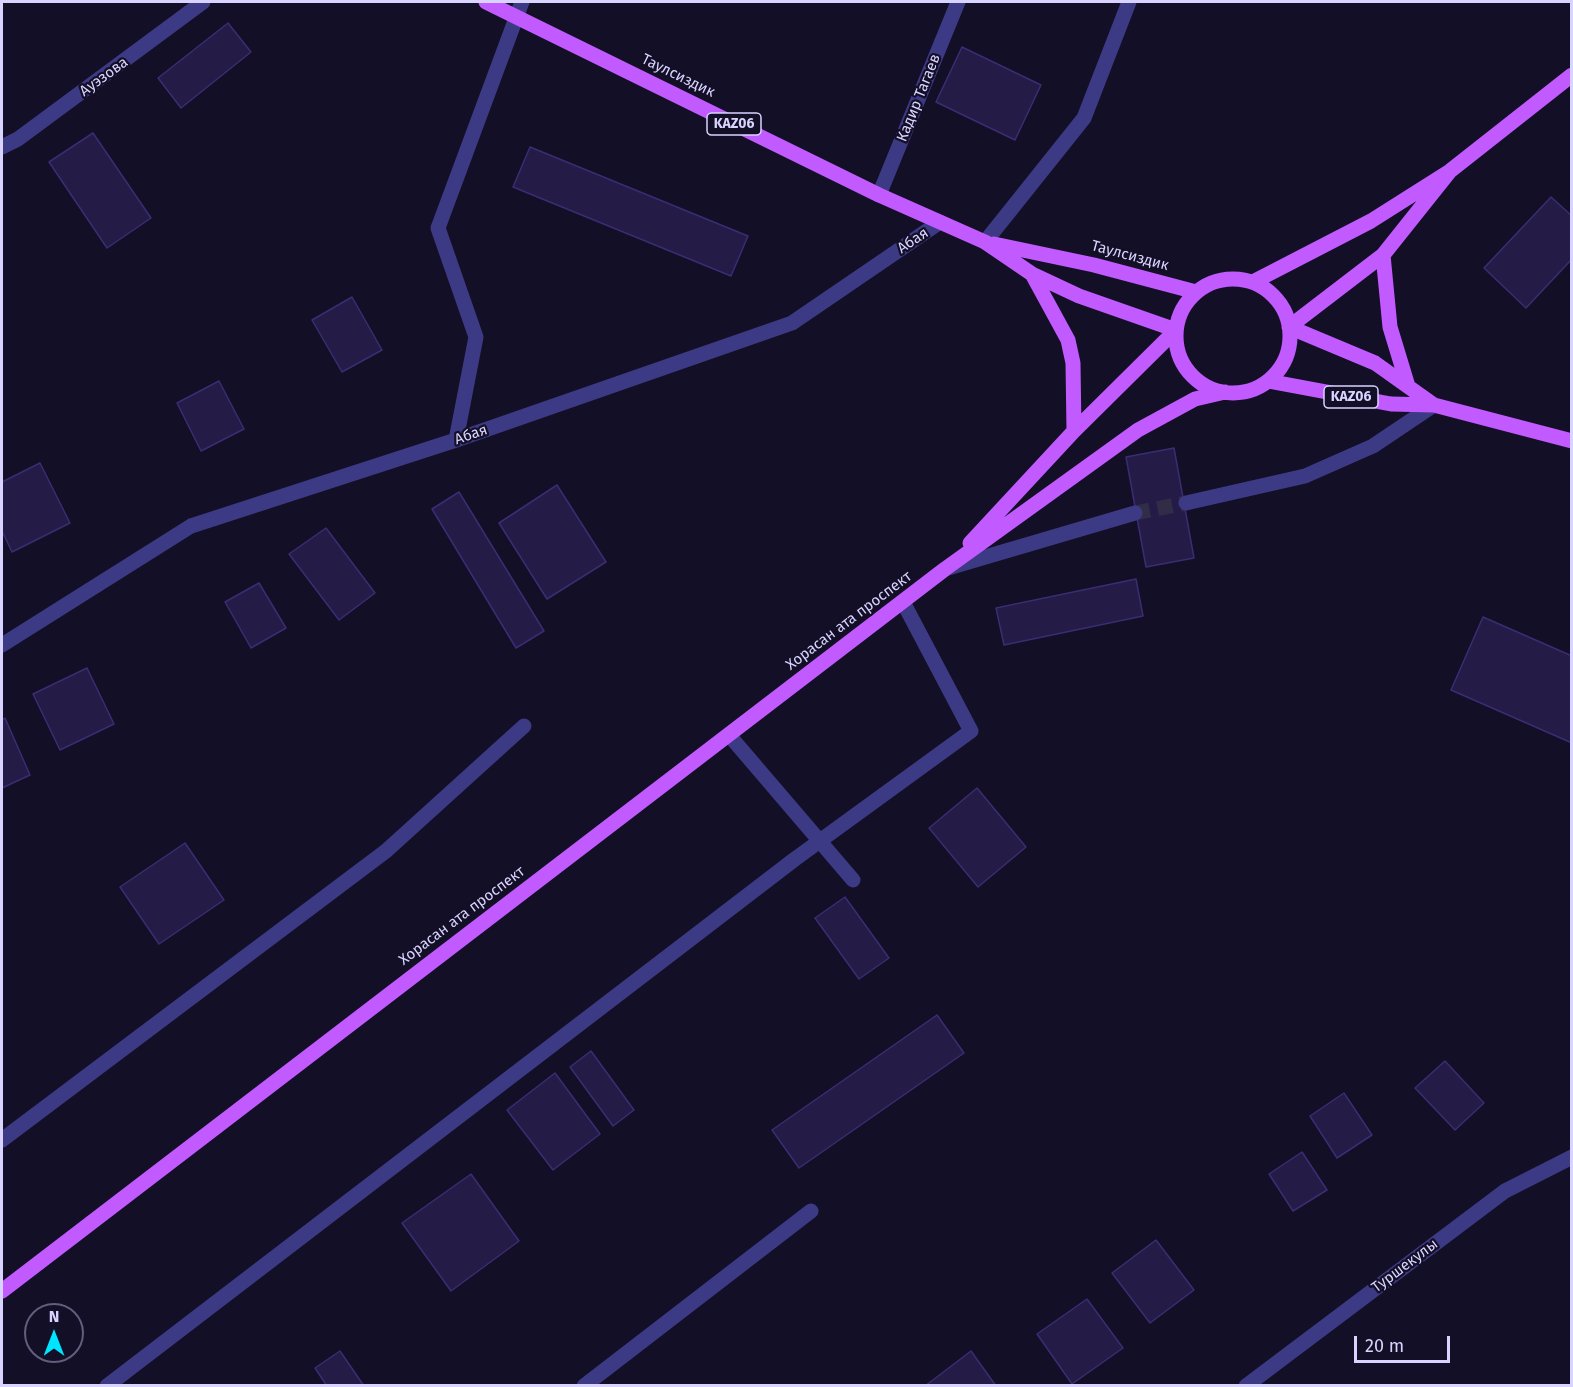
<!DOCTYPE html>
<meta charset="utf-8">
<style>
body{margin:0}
#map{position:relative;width:1573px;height:1387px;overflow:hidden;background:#130f26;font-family:"Fira Sans",sans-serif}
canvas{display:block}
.frame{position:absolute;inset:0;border:3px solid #d9d4ff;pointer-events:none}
.north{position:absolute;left:24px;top:1303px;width:60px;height:60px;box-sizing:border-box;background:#130f26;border:2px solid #625e7d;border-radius:50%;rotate:0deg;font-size:16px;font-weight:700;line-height:24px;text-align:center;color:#d9d4ff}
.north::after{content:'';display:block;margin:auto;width:21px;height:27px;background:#00e5ff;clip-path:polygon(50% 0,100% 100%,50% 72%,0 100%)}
.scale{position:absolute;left:1354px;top:1336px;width:96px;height:27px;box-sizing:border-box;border:3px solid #d9d4ff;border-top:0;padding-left:8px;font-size:18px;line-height:21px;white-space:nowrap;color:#d9d4ff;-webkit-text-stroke:4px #130f26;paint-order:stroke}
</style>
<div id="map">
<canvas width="1573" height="1387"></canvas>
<div class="frame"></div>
<div class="north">N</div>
<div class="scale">20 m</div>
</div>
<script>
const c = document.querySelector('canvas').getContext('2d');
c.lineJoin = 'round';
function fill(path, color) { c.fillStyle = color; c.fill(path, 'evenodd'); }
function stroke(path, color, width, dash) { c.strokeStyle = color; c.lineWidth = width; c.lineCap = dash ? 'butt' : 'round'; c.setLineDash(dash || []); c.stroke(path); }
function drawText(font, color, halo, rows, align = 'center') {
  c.font = font + ' "Fira Sans",sans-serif'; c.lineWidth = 4.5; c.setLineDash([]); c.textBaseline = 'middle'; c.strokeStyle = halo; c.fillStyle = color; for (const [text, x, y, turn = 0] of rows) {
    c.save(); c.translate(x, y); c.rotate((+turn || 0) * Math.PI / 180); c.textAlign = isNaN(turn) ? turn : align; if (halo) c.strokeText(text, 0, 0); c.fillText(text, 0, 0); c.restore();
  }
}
const building = new Path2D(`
 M228 23 251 52 181 108 158 78Z
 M962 47 1041 85 1015 140 936 102Z
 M93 133 151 218 107 248 49 162Z
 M530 147 748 236 731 276 513 187Z
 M1551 197 1572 216V259L1526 308 1484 268Z
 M352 297 382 350 342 372 312 320Z
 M219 381 244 429 201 451 177 403Z
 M1174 448 1194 558 1146 567 1126 457Z
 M40 463 70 523 12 552 2 531V482Z
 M557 485 606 562 547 599 499 523Z
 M459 492 544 631 516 648 432 509Z
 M326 528 375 593 339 620 289 554Z
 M1136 579 1143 616 1004 645 996 608Z
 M259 583 286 628 251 648 225 602Z
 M1483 617 1572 656V743L1451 690Z
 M87 668 114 724 60 750 33 694Z
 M5 718 30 775 2 788V720Z
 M977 788 1026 847 978 887 929 828Z
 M185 843 224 900 159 944 120 887Z
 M845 897 889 958 859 979 815 918Z
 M937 1015 964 1053 799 1168 772 1130Z
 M591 1051 634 1110 613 1126 570 1067Z
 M1445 1061 1484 1103 1455 1130 1415 1088Z
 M555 1073 600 1134 553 1170 507 1110Z
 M1344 1093 1372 1135 1337 1158 1310 1116Z
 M1302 1152 1327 1190 1293 1211 1269 1174Z
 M471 1174 519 1241 451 1291 402 1223Z
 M1156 1240 1194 1290 1150 1323 1112 1273Z
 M1087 1299 1123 1348 1072 1384 1037 1334Z
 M340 1351 364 1386H327L315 1368Z
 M971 1351 996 1386H925Z`);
fill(building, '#241b47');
stroke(building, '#3b2d73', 1.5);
stroke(new Path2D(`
 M1135 513 1186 503`), '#312d47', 15, [15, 8]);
stroke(new Path2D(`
 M2 147 18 139 203 2
 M879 195 958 2
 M985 242 1084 118 1129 2
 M456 440 476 337 438 228 522 2
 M1186 503 1305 476 1373 446 1434 405
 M948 568 1135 513
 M2 645 191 526 456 440 792 323 940 222
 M729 735 853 880
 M2 1140 386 851 524 726
 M107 1386 795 859 971 731 903 602
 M584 1386 811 1211
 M1246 1386 1505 1191 1572 1157`), '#3d3a85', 15);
stroke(new Path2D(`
 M486 2 879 195 985 242 1032 274 1079 296 1176 330 1074 431 970 543
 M994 244 1094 265 1196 292
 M1383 255 1390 327 1407 383
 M1032 274 1068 340 1073 363 1074 431
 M1176 336a57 57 0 1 1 114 0a57 57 0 1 1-114 0Z
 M1253 282 1371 221 1450 171 1572 75
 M1268 381 1391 404 1434 405 1572 441
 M1434 405 1375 363 1289 327 1383 255 1450 171
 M2 1291 945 569 1138 430 1195 399 1225 392`), '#c25bff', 15);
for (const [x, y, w] of [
 [734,124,54],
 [1351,397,54]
]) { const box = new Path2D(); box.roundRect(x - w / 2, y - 11, w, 22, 4.5); c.fillStyle = '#130f26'; c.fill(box); stroke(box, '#d9d4ff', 1.5); }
drawText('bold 14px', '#d9d4ff', null, [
 ["KAZ06",734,124],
 ["KAZ06",1351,397]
]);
drawText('15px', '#d9d4ff', '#130f26', [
 ["Таулсиздик",678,76,26],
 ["Ауэзова",104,77,-36],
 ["Кадир Тагаев",919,98,-68],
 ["Абая",913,241,-34],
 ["Таулсиздик",1130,256,15],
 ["Абая",471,435,-19],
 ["Хорасан ата проспект",849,621,-37],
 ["Хорасан ата проспект",462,916,-37],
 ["Туршекулы",1405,1266,-37]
]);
</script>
